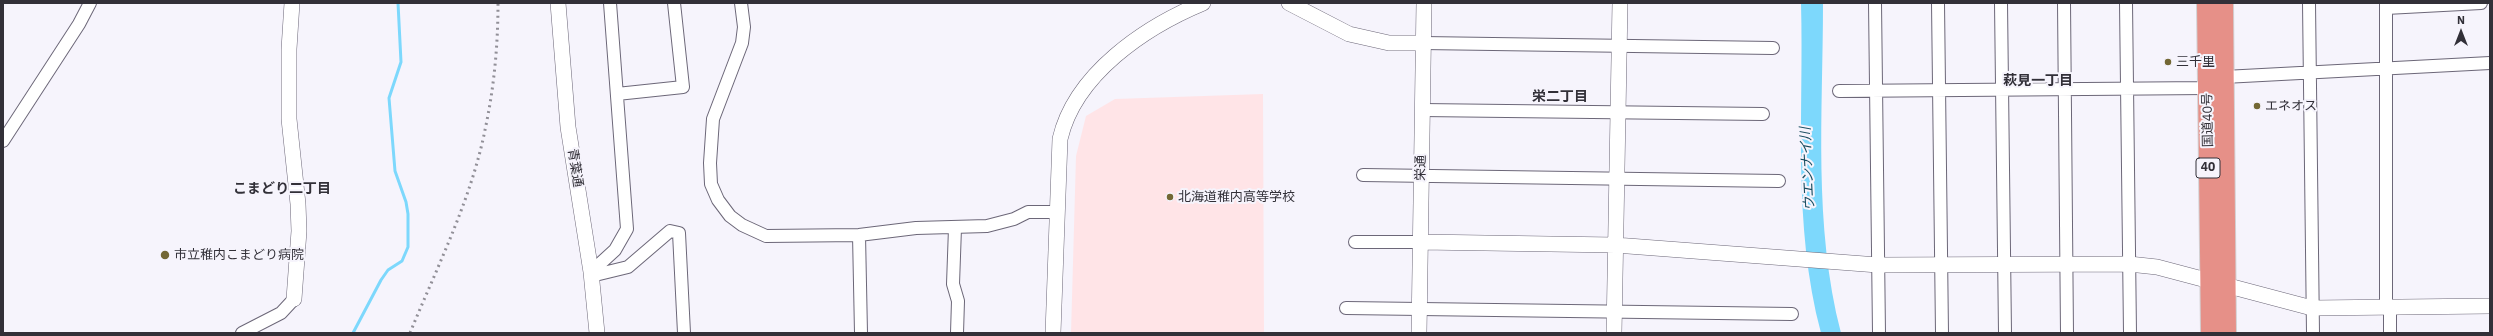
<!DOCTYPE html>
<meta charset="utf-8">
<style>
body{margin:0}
#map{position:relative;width:2493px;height:336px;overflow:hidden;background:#f6f4fc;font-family:"IBM Plex Sans",sans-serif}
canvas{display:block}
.frame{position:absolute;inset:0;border:4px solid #323038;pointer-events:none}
.north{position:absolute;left:2441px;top:12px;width:40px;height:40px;-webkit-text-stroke:3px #f6f4fc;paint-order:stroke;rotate:0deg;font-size:11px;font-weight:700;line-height:16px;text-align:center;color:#323038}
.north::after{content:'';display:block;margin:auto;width:14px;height:18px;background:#323038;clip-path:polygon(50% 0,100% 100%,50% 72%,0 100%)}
</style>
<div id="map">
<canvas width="2493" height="336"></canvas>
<div class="frame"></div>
<div class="north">N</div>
</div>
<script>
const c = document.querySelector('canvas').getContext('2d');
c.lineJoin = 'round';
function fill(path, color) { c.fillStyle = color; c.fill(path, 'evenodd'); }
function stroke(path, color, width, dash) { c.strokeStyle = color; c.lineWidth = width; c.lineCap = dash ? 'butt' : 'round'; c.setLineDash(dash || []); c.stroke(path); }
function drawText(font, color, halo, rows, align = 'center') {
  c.font = font + ' "IBM Plex Sans","Noto Sans JP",sans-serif'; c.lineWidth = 4; c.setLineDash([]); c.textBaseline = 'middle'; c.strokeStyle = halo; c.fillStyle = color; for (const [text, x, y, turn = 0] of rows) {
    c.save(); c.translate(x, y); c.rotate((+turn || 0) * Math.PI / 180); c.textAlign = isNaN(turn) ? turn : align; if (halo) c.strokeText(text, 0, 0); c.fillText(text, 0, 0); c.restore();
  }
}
fill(new Path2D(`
 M1263 94 1264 333H1071L1076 156 1086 116 1115 99Z`), '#ffe4e7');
fill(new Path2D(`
 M1801 3H1823C1823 113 1813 225 1841 333H1821C1792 223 1804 114 1801 3Z`), '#7dd8fc');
stroke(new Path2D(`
 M353 333 381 280 388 270 402 261 408 247V214L406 202 395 171 389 98 401 62 398 3`), '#7dd8fc', 3);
const minor = new Path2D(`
 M741 3 744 27 742 43 713 119 710 163 711 184 718 200 730 216 742 225 766 236 859 235 916 228 987 226 1014 219 1028 212H1057
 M1875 3 1879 333
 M1938 3 1942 333
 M2001 3 2005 333
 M2064 3 2067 333
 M2126 3 2130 333
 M2309 3 2313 333
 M2386 8 2481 3
 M1423 43 1773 48
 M1839 91 2207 88 2224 77 2490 63
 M617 94 683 87 674 3
 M1422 110 1763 114
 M3 141 79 24 90 3
 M1363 175 1779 181
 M955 228 953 284 958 301 957 333
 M859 235 861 333
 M1355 242H1421
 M591 272 615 250 627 229 610 3
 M591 276 628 267 670 231 679 233 684 333
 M1346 308 1792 314
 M2386 308V3
 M2390 308V333
 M242 333 281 313 294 299`);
const tertiary = new Path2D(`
 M292 3 289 49V119L298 204 299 231 294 299
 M558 3 568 127 591 272 597 333
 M1289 3 1349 34 1389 43H1423
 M1421 242 1615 245 1878 265 2129 264 2157 267 2312 308 2490 306
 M1053 333 1060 139C1075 74 1145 27 1203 3
 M1419 333 1424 3
 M1614 333 1620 3`);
const trunk = new Path2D(`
 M2207 3 2211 333
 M2223 3 2226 333`);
stroke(minor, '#6c6778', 14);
stroke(tertiary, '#6c6778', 16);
stroke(trunk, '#d2d1d3', 22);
stroke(minor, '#fff', 12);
stroke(tertiary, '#fff', 15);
stroke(trunk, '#e69088', 20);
stroke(new Path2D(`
 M410 333C437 267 471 200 485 130 494 88 498 46 498 3`), '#918f97', 3, [2, 4]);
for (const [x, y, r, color] of [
 [2168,62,4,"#736734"],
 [2257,106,4,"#736734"],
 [1170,197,4,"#736734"],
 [165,255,5,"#736734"]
]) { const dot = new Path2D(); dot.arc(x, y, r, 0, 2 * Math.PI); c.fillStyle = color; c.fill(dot); stroke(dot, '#f6f4fc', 1.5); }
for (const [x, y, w] of [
 [2208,168,24]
]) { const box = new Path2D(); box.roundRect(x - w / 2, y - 10, w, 20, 3); c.fillStyle = '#f6f4fc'; c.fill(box); stroke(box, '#323038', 1); }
drawText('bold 12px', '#323038', null, [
 ["40",2208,168]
]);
drawText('13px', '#323038', '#f6f4fc', [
 ["三千里",2176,62],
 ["エネオス",2265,106],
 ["北海道稚内高等学校",1178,197],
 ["市立稚内こまどり病院",174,255]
], 'left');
drawText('13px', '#323038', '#f6f4fc', [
 ["国道40号",2208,120,-91],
 ["青葉通",575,168,81],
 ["栄通",1421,168,-89]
]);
drawText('bold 14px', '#323038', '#f6f4fc', [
 ["萩見一丁目",2038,81],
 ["栄二丁目",1560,97],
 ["こまどり二丁目",282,189]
]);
drawText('italic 14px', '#194d60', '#f6f4fc', [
 ["ウエンナイ川",1808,169,-93]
]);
</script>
